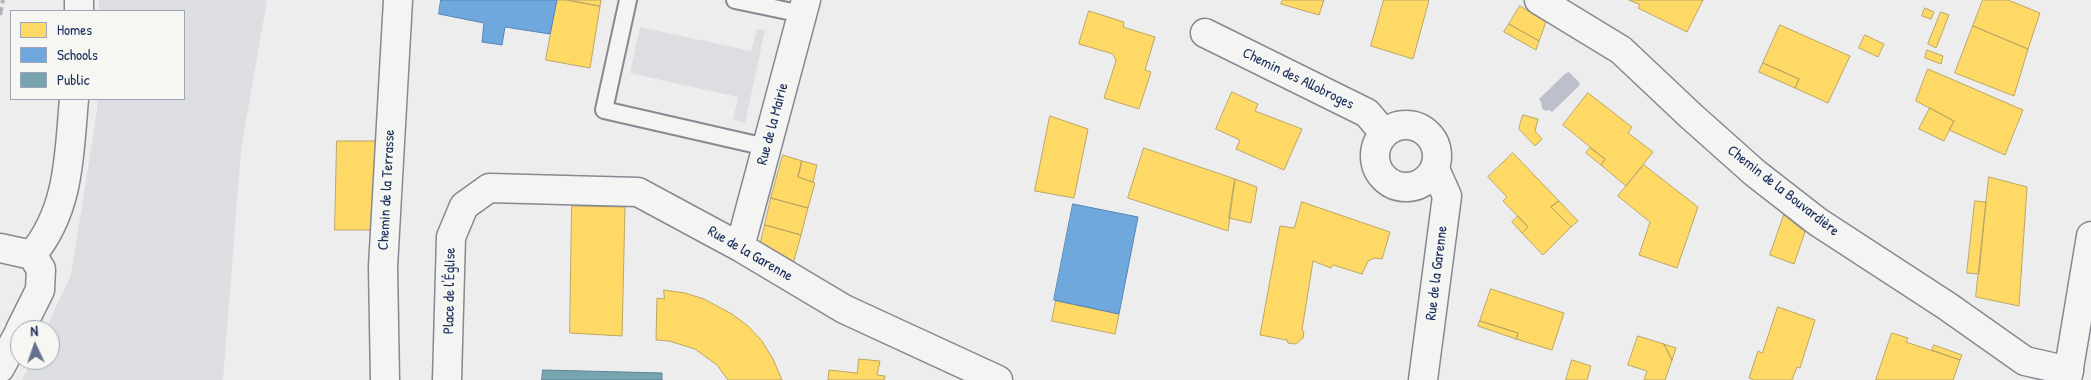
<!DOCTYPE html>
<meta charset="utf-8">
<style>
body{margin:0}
#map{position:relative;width:2091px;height:380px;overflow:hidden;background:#ededed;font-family:"Patrick Hand",sans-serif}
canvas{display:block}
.legend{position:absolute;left:10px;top:10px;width:175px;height:90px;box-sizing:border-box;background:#f6f6f2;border:1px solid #9ea6b7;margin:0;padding:6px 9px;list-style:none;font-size:15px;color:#1b2f5e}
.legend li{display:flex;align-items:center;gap:10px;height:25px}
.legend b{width:25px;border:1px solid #9ea6b7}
.north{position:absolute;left:10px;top:320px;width:50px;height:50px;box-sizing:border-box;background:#f6f6f2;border:1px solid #9ea6b7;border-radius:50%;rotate:357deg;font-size:14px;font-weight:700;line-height:20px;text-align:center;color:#1b2f5e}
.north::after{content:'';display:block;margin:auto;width:18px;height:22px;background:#647290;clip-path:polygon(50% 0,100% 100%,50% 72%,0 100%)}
</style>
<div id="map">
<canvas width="2091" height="380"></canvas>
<ul class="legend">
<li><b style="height:14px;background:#ffd966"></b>Homes</li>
<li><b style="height:14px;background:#6fa8dc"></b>Schools</li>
<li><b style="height:14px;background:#76a5af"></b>Public</li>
</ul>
<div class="north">N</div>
</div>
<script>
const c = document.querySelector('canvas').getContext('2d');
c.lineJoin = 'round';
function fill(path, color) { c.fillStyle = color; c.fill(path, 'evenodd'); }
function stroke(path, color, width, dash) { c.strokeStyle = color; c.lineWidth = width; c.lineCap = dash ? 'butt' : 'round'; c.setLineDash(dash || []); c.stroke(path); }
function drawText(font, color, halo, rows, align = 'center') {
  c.font = font + ' "Patrick Hand",sans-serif'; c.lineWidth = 5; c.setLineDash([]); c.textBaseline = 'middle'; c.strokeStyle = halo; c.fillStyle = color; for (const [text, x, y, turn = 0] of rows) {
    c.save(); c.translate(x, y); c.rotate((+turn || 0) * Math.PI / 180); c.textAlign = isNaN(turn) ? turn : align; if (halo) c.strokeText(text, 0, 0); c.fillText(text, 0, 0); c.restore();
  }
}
fill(new Path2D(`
 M99 0H267L241 150 223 380H22L32 360H50V330H45L71 275 97 111V99H184V11H99Z
 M640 27 751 51 757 29 765 30 745 123 733 120 738 97 630 73Z`), '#dcdee1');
fill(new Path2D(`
 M1569 72 1580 83 1579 86 1552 112 1549 110 1546 111 1542 109 1541 102 1539 99 1566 73Z`), '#bbc0cb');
const homes = new Path2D(`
 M557 0H567L600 6 590 68 546 60Z
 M567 0H601L600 6Z
 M1283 0H1324L1319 15 1281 4Z
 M1384 0H1429L1413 59 1371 46Z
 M1629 0H1703L1687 32 1638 8 1640 5Z
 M1983 0H2008L2040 13 2028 49 1973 26Z
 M1520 6 1546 22 1539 41 1509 24Z
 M1925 8 1934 12 1931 19 1922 16Z
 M1089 11 1124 22 1123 27 1155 37 1145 70 1151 72 1139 109 1104 98 1116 61 1113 54 1079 44Z
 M1941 12 1949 15 1936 48 1928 44Z
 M1509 24 1539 41 1536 50 1504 32Z
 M1780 25 1850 56 1828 103 1795 88 1799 79 1763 63Z
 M1973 26 2028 49 2014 96 1955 73Z
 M1865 35 1884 44 1878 57 1859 48Z
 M1927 50 1943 56 1941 64 1925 58Z
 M1763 63 1799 79 1795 88 1759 72Z
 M1928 69 2023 110 2005 155 1949 130 1954 121 1916 101Z
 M1232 92 1258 104 1255 111 1302 129 1284 170 1236 149 1240 140 1216 129Z
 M1588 93 1632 127 1628 133 1653 152 1626 186 1601 165 1605 159 1563 125Z
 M1930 108 1954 121 1944 141 1919 129Z
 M1523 115 1538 119 1535 131 1542 139 1535 146 1519 129Z
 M1050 116 1088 129 1074 198 1035 191Z
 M337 141H377L374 230H335Z
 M1144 148 1235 179 1228 231 1128 198Z
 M1590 148 1605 159 1601 165 1586 153Z
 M1513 153 1559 201 1551 207 1571 227 1543 255 1522 233 1528 227 1503 201 1507 197 1488 177Z
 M783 155 802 161 798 177 815 183 808 208 771 198Z
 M802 161 817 165 813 182 798 177Z
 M1644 165 1698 207 1677 268 1639 255 1650 222 1618 196Z
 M1989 177 2027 187 2019 306 1976 297Z
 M1235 179 1257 187 1251 223 1229 218Z
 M771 198 808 208 801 235 765 225Z
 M1559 201 1578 221 1571 227 1551 207Z
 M1975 201 1986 202 1979 274 1967 273Z
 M1302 202 1390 232 1382 259 1374 258 1368 261 1362 274 1333 265 1331 268 1313 261 1302 330 1304 332 1303 338 1296 344 1288 343 1287 340 1260 335 1280 226 1294 228Z
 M572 206 625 207 622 336 570 333Z
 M1784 215 1805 232 1794 264 1770 255Z
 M1518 216 1528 227 1522 233 1512 222Z
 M765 225 801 235 793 264 760 245Z
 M1491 289 1564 313 1552 350 1516 339 1518 333 1480 321Z
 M664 290 685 293 704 299 732 314 748 326 762 341 773 359 782 380H728L717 365 695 349 669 341 656 340 657 298 664 299Z
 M1056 301 1119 314 1115 334 1052 321Z
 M1778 307 1815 320 1800 368 1797 367 1792 380H1754L1749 378 1758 351 1762 353Z
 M1480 321 1518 333 1516 339 1478 326Z
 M1892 333 1908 338 1906 342 1960 360 1953 380H1876Z
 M1638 336 1664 344 1672 360 1665 380H1644L1647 371 1628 365Z
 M1664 344 1676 348 1672 360Z
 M1934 345 1962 355 1960 360 1932 350Z
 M859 359 880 361 877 375 885 376 884 380H828L829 370 857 373Z
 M1572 360 1591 366 1587 380H1566Z`);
fill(homes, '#ffd966');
stroke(homes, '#bba664', 1);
const schools = new Path2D(`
 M441 0H557L550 34 505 27 502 45 482 42 484 23 439 14Z
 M1073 204 1138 217 1119 314 1054 300Z`);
fill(schools, '#6fa8dc');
stroke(schools, '#5684b6', 1);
const public = new Path2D(`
 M543 370 662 373V380H542Z`);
fill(public, '#76a5af');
stroke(public, '#5b8297', 1);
const lane = new Path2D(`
 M628 0 604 110 766 147
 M735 0 802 14`);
const street = new Path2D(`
 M1539 0 1621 50 1691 116 1755 173 1818 222 1947 306 2025 361 2069 371
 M79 11V0
 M1205 33 1367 113 1384 133
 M1375 156a31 31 0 1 1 62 0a31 31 0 1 1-62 0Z
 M740 247 806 0
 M0 248 32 255
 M32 255C70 209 69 155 74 99
 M20 330 40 290 41 269 32 255
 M0 368 20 331
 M385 380 383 267 398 0
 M447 380 451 237 464 206 489 188 638 192 740 247 844 309 998 380
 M1423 380 1447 196 1435 169`);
const primary = new Path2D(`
 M2067 380 2091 236`);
stroke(lane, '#868992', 20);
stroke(street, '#868992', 31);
stroke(primary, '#868992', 31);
stroke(lane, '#f4f4f2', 16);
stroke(street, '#f4f4f2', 28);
stroke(primary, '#f4f4f2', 28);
stroke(new Path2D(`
 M0 15 3 0`), '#b1b3b8', 4, [8, 4]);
drawText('15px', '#1b2f5e', '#f6f6f2', [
 ["Chemin des Allobroges",1298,79,26],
 ["Rue de la Mairie",773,124,-75],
 ["Chemin de la Terrasse",387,190,-87],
 ["Chemin de la Bouvardière",1783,191,38],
 ["Rue de la Garenne",750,254,30],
 ["Rue de la Garenne",1437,273,-83],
 ["Place de l'Église",450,291,-89]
]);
</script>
